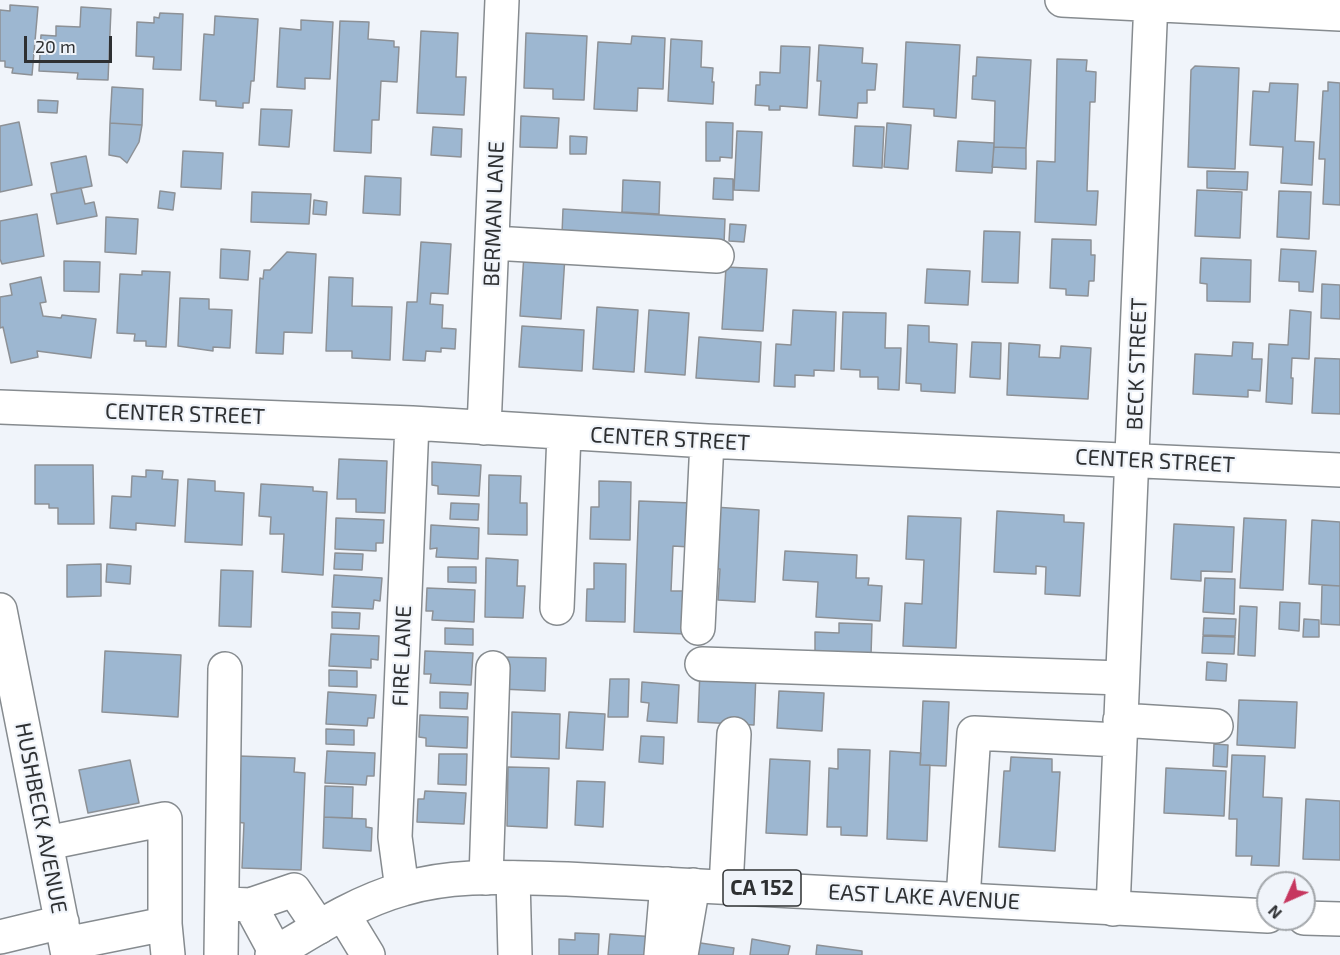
<!DOCTYPE html>
<style>
body{margin:0}
#map{position:relative;width:1340px;height:955px;overflow:hidden;background:#f0f4fa;font-family:"Exo 2",sans-serif}
canvas{display:block}
.north{position:absolute;left:1256px;top:871px;width:60px;height:60px;box-sizing:border-box;background:#f0f4fa;border:2px solid #a2a6aa;border-radius:50%;rotate:225deg;font-size:16px;font-weight:700;line-height:24px;text-align:center;color:#2e3032}
.north::after{content:'';display:block;margin:auto;width:21px;height:27px;background:#c6375f;clip-path:polygon(50% 0,100% 100%,50% 72%,0 100%)}
.scale{position:absolute;left:24px;top:36px;width:88px;height:27px;box-sizing:border-box;border:3px solid #2e3032;border-top:0;padding-left:8px;font-size:18px;line-height:21px;white-space:nowrap;color:#2e3032;-webkit-text-stroke:4px #f0f4fa;paint-order:stroke}
</style>
<div id="map">
<canvas width="1340" height="955"></canvas>
<div class="north">N</div>
<div class="scale">20 m</div>
</div>
<script>
const c = document.querySelector('canvas').getContext('2d');
c.lineJoin = 'round';
function fill(path, color) { c.fillStyle = color; c.fill(path, 'evenodd'); }
function stroke(path, color, width, dash) { c.strokeStyle = color; c.lineWidth = width; c.lineCap = dash ? 'butt' : 'round'; c.setLineDash(dash || []); c.stroke(path); }
function drawText(font, color, halo, rows, align = 'center') {
  c.font = font + ' "Exo 2",sans-serif'; c.lineWidth = 4.5; c.setLineDash([]); c.textBaseline = 'middle'; c.strokeStyle = halo; c.fillStyle = color; for (const [text, x, y, turn = 0] of rows) {
    c.save(); c.translate(x, y); c.rotate((+turn || 0) * Math.PI / 180); c.textAlign = isNaN(turn) ? turn : align; if (halo) c.strokeText(text, 0, 0); c.fillText(text, 0, 0); c.restore();
  }
}
const building = new Path2D(`
 M10 5 38 7 32 75 12 73 13 68 5 67V61H0V10L10 11Z
 M81 7 111 9 108 80 77 79 78 73 39 71 41 35 56 36V26L80 27Z
 M160 13 183 14 181 70 153 69 154 57 136 56 137 22 154 23V17L159 18Z
 M215 16 258 19 254 81H251L249 103H243V108L216 106V101L200 100 204 34 214 35Z
 M301 20 333 22 330 79 305 78V89L277 87 280 28 301 30Z
 M340 21 369 22 368 39 394 41V47H399L397 82 381 81 379 120H372L371 153 334 151Z
 M421 31 458 33 456 77H466L464 115 417 113Z
 M526 33 587 36 584 100 553 99V89L524 88Z
 M632 36 665 38 663 89 638 88 637 111 594 109 598 42 631 44Z
 M671 39 702 41 701 67 713 68 712 82H714L713 104 668 101Z
 M906 42 960 45 956 118 934 116V109L903 107Z
 M819 45 863 48 862 63 877 64 875 90H867V103H858L857 118 819 115 821 81H817Z
 M781 46 810 47 807 108 780 106V110H769V106L755 105 756 85H760V72L780 73Z
 M977 57 1031 60 1026 148 994 147 995 101 972 99 973 76H976Z
 M1057 59 1087 60 1086 71 1096 72 1095 102H1090L1087 191H1098L1096 225 1035 222 1037 161 1055 162Z
 M1195 66 1239 68 1235 169 1188 167 1191 70Z
 M1328 82 1340 83V205L1323 204 1325 159H1319L1323 91H1328Z
 M1270 83 1298 84 1295 141 1314 142 1312 185 1281 183 1283 147 1250 145 1253 91 1269 92Z
 M112 87 143 89 142 125 110 123Z
 M38 100 58 101 57 113 38 112Z
 M261 109 292 110 289 147 259 145Z
 M521 116 559 118 557 148 520 147Z
 M19 122 32 185 0 192V126Z
 M706 122 733 123 732 158 720 157V161H706Z
 M110 123 142 125 139 142 127 163 120 157 109 155Z
 M887 123 911 125 908 169 884 167Z
 M855 126 884 127 882 168 853 166Z
 M433 127 462 129 461 157 431 155Z
 M737 131 762 132 759 191 734 190Z
 M570 136 587 137 586 154H570Z
 M958 141 994 143 992 173 956 171Z
 M994 147 1026 148V169L992 167Z
 M183 151 223 153 221 189 181 187Z
 M86 156 92 186 57 193 51 163Z
 M1207 171 1248 172 1247 190 1207 188Z
 M365 176 401 178 400 215 363 213Z
 M714 178 733 179V200L713 199Z
 M623 180 660 182 659 214 622 212Z
 M81 188 85 204 94 202 97 216 57 224 51 194Z
 M1197 190 1242 192 1240 238 1195 236Z
 M160 191 175 193 173 210 158 208Z
 M1279 191 1311 192 1309 239 1277 237Z
 M252 192 311 194 309 224 251 222Z
 M314 200 327 202 326 215 313 214Z
 M563 209 725 219 724 244 562 234Z
 M37 214 44 256 2 264 0 259V221Z
 M106 217 138 219 136 254 105 252Z
 M730 224 746 225 744 242 729 241Z
 M984 231 1020 232 1018 283 982 282Z
 M1052 239 1091 240V255H1095L1094 281H1089L1088 296 1066 295V289L1050 288Z
 M421 242 451 244 448 294 431 293 430 304 443 305 442 328 456 329 455 349 441 348V352L426 351 425 361 403 360 407 302H417Z
 M221 249 250 251 248 280 220 278Z
 M1281 249 1316 251 1313 292 1299 291V282L1279 281Z
 M287 252 316 254 312 333 284 332 283 354 256 353 260 278 263 279 264 270H270Z
 M524 254 565 256 561 319 520 316Z
 M1201 258 1251 260 1250 302 1207 301V284L1200 283Z
 M64 261 100 262 99 292 64 291Z
 M726 267 767 269 763 331 722 329Z
 M927 269 970 271 968 305 925 303Z
 M142 271 170 272 166 347 146 346V341H134L135 334 117 333 120 274 142 275Z
 M41 277 46 302 40 303 43 316 61 318 62 315 96 319 91 358 37 351 38 357 11 363 3 327 0 328V297L12 295 10 284Z
 M329 277 353 278 352 306 392 307 390 360 352 358V351H326Z
 M1322 284 1340 285V319L1321 318Z
 M180 298 209 299V309L232 310 230 348 213 347V351L178 346Z
 M597 307 638 310 634 372 593 369Z
 M649 310 689 313 685 375 645 372Z
 M793 310 836 312 834 371 814 370V376L795 375V387L774 386 776 344 791 345Z
 M1290 310 1311 312 1309 359 1292 358 1291 378H1293L1292 404 1266 402 1269 344 1288 345Z
 M843 312 886 313 885 348H901L899 390 878 389V377H860V370L841 369Z
 M908 325 929 326V342L957 344 955 393 921 391V384L906 383Z
 M522 326 584 330 582 371 519 367Z
 M699 337 761 342 759 382 696 378Z
 M972 342 1001 343 1000 379 970 377Z
 M1233 342 1253 343 1252 359H1262L1260 391 1248 390V397L1193 394 1195 354 1232 356Z
 M1009 343 1040 345 1039 357 1060 358 1061 346 1091 348 1088 399 1007 395Z
 M1315 358 1340 359V414L1312 413Z
 M339 459 387 461 385 513 356 512V499H337Z
 M432 462 481 465 479 496 438 494V486L432 485Z
 M35 465H93L94 524H58V508H49V504H35Z
 M146 470 163 471 162 479 178 480 175 526 136 523V530L110 528 112 496 131 497 132 476 146 477Z
 M489 475 521 476 520 503H527V535L488 534Z
 M188 479 215 481V491L244 493 242 545 185 542Z
 M599 481 631 482 630 540 590 539 591 507H599Z
 M261 484 313 487V491L327 492 323 575 282 572 284 534H270L271 517 259 516Z
 M639 501 692 503 690 547 673 546 671 591H688L686 634 634 632Z
 M451 503 479 504 478 520 450 519Z
 M714 507 759 510 755 602 718 600 720 569 711 568Z
 M997 511 1064 515V522L1084 523 1080 596 1045 594 1046 567 1036 566V574L994 572Z
 M908 516 961 518 956 648 903 646 905 603 922 604 924 560 906 559Z
 M336 518 384 520 383 543H376V551L335 549Z
 M1244 518 1286 520 1283 590 1240 588Z
 M1312 520 1340 522V586L1309 584Z
 M1174 524 1234 527 1232 572 1201 571V581L1171 579Z
 M431 525 479 528 478 559 436 557 437 548 430 549Z
 M785 551 857 555 856 578H869L868 585 882 586 880 621 816 617 818 582 783 580Z
 M335 553 363 554 362 570 334 569Z
 M486 558 518 560 517 586H525L523 618 485 617Z
 M594 563 626 564 625 622 586 621 587 589H594Z
 M101 564V596L67 597V565Z
 M107 564 131 566 130 584 106 582Z
 M448 567H476V583L448 582Z
 M221 570 253 571 251 627 219 626Z
 M334 575 382 578 380 601 374 600 373 609 332 607Z
 M1205 578 1235 579 1234 614 1203 612Z
 M1322 585 1340 586V625L1321 624Z
 M427 588 475 590 474 622 432 620 433 611H426Z
 M1280 602 1300 603 1299 631 1279 629Z
 M1240 606 1257 607 1255 656 1238 655Z
 M332 612 360 613 359 629 332 628Z
 M1204 618 1236 619 1235 636 1203 635Z
 M1304 619 1319 620V637H1303Z
 M839 623 872 624 871 655 815 653V632L839 633Z
 M445 628 473 629V645L445 644Z
 M331 634 379 636 378 660 371 659V668L329 666Z
 M1203 636 1235 637 1234 654 1202 653Z
 M105 651 181 655 178 717 102 712Z
 M425 651 473 653 471 685 430 683 431 674H424Z
 M502 657 546 658 545 691 501 689Z
 M1207 662 1227 664 1226 681 1206 680Z
 M329 670 357 671V687L329 686Z
 M700 670 756 673 754 725 698 722Z
 M610 679H629L628 717H608Z
 M642 682 679 685 677 723 647 721 649 703 641 702Z
 M779 691 824 693 822 731 777 728Z
 M328 692 376 695 374 718H368L367 726 326 724Z
 M440 692 468 693 467 709 440 708Z
 M1239 700 1297 702 1295 748 1237 745Z
 M923 701 949 702 946 766 920 765Z
 M512 712 560 714 559 759 511 757Z
 M569 712 605 714 603 750 566 748Z
 M420 715 468 717 467 748 426 746V738L419 737Z
 M326 729 354 730V745L326 744Z
 M641 736 664 737 663 764 639 762Z
 M1214 744 1228 745 1227 767 1213 766Z
 M838 749 870 750 867 836 841 835V827H827L829 768 838 769Z
 M327 751 375 753 374 776H367L366 785 325 783Z
 M890 751 921 753 920 765H930L927 841 887 839Z
 M439 754H467L466 785 438 784Z
 M1232 755 1265 756 1263 797 1282 798 1279 866 1251 865 1252 856H1236L1237 819H1229Z
 M239 756 295 758 294 772 305 773 301 870 242 868 244 823 236 822Z
 M1011 757 1052 759V772H1060L1055 851 999 847 1004 771H1010Z
 M770 759 810 761 807 835 766 833Z
 M130 760 139 803 88 813 79 770Z
 M508 767 549 768 547 828 507 826Z
 M1166 768 1226 771 1224 816 1164 813Z
 M577 781 605 782 603 827 575 825Z
 M325 786 353 787 352 818 324 817Z
 M425 791 466 793 464 824 417 822 418 799H424Z
 M1306 799 1340 801V860L1303 859Z
 M324 817 366 819V827L372 828 371 851 323 848Z
 M575 933 599 934 598 955H559V939L575 940Z
 M610 934 657 937 656 955H608Z
 M752 939 790 946 788 955H750Z
 M694 942 734 948 733 955H692Z
 M817 945 862 951V955H816Z`);
fill(building, '#9db7d1');
stroke(building, '#8d9196', 1.5);
const minor = new Path2D(`
 M1062 0 1340 14
 M493 243 717 256
 M0 407 412 423 707 441 1340 470
 M484 428 502 0
 M557 608 564 434
 M0 610 68 955
 M698 628 707 441
 M702 664 1122 678
 M1120 720 1216 726
 M47 843 165 819V924L168 955
 M486 878 493 668
 M513 878 515 955
 M726 887 734 734
 M402 889 395 837 412 423
 M963 899 974 733 1119 740
 M228 904 250 905 276 953
 M250 905 294 890 319 927
 M1113 909 1151 0
 M343 914 368 955
 M0 937 62 922
 M66 944 165 924
 M221 955 225 669
 M661 955 667 884
 M681 955 693 885`);
const major = new Path2D(`
 M1304 918 1340 919
 M272 955C314 930 356 902 403 889 456 873 513 878 567 879L1268 916`);
stroke(minor, '#868b8f', 36);
stroke(major, '#868b8f', 36);
stroke(minor, '#fff', 33);
stroke(major, '#fff', 33);
for (const [x, y, w] of [
 [762,888,78]
]) { const box = new Path2D(); box.roundRect(x - w / 2, y - 18, w, 36, 4.5); c.fillStyle = '#f0f4fa'; c.fill(box); stroke(box, '#2e3032', 1.5); }
drawText('bold 21px', '#2e3032', null, [
 ["CA 152",762,888]
]);
drawText('22px', '#2e3032', '#f0f4fa', [
 ["BERMAN LANE",494,214,-88],
 ["BECK STREET",1137,364,-88],
 ["CENTER STREET",185,414,2],
 ["CENTER STREET",670,439,3],
 ["CENTER STREET",1155,461,3],
 ["FIRE LANE",402,656,-88],
 ["HUSHBECK AVENUE",41,818,79],
 ["EAST LAKE AVENUE",924,897,3]
]);
</script>
